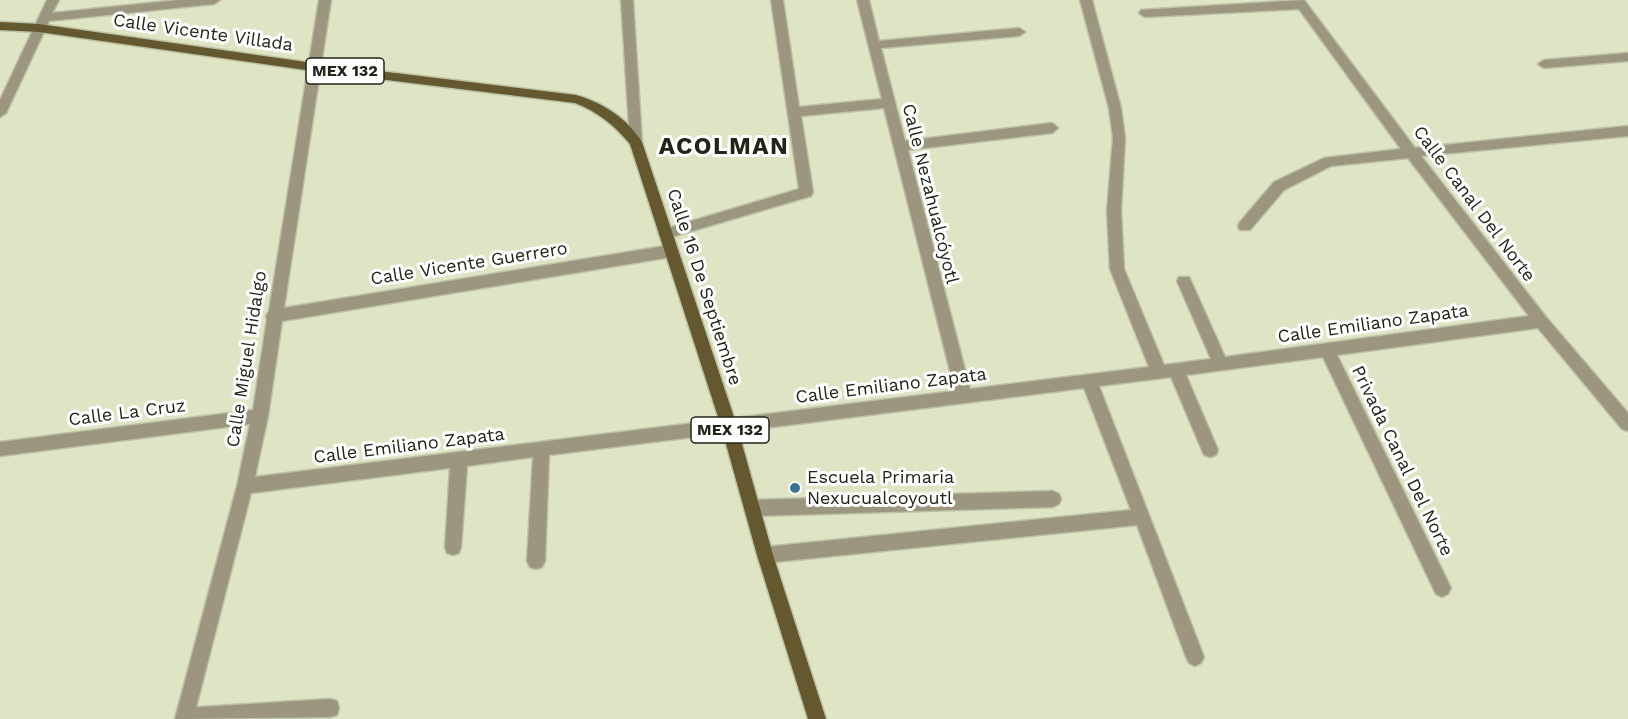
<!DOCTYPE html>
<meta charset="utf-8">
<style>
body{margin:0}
canvas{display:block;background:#dee4c4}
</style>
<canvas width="1628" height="719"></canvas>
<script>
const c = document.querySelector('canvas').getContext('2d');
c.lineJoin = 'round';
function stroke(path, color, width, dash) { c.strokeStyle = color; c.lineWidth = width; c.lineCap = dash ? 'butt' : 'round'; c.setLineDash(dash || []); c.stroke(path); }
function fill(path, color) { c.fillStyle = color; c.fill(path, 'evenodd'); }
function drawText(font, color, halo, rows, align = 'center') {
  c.font = font + ' "Work Sans",sans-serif'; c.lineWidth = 6; c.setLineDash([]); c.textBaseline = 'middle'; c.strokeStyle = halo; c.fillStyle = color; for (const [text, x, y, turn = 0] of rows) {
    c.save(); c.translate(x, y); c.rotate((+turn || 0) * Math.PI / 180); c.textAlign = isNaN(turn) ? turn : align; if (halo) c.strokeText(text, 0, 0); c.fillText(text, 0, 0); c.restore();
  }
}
const lane = new Path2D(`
 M1053 491 1059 494 1061 499 1059 504 1053 507 752 516 746 514 744 508 746 502 752 500Z
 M330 699 337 701 339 708 337 715 330 717 177 719 176 717 178 710 185 708Z`);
const street = new Path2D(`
 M47 0H59L52 13 179 0H220L214 4 49 21 6 113 0 117V100Z
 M319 0H331L284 308 671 245 678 251 671 257 282 321 268 416 255 477 955 391 884 108 801 116 813 192 811 196 665 239 658 234 665 229 799 189 771 0H783L799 107 882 99 857 0H869L879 41 1019 28 1025 32 1019 36 881 48 905 141 1052 123 1058 128 1052 133 908 150 970 389 1149 367 1110 269 1107 211 1113 138 1109 108 1080 0H1092L1121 108 1125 138 1121 211 1124 269 1164 365 1211 359 1177 281 1179 277H1189L1191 281 1225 357 1529 316 1408 158 1331 166 1284 190 1250 230H1240L1238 226 1240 222 1274 182 1324 158 1401 149 1299 9 1145 17 1139 13 1141 10 1304 0 1415 148 1628 126V136L1421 156 1546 317 1628 413V431L1622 429 1538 328 1337 355 1448 582 1451 588 1448 594 1442 597 1436 594 1323 357 1186 375 1218 450 1216 455 1210 457 1204 455 1171 377 1099 386 1204 657 1201 663 1195 666 1189 663 1186 657 1137 525 765 563 759 561 757 555 759 549 765 547 1131 510 1084 388 549 455 545 561 542 567 536 569 530 567 527 561 533 457 467 466 461 547 459 553 453 555 447 553 445 547 450 468 251 493 193 719H175L237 486 250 424 0 456V442L253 410 267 319 266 316 269 311Z
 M621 0H633L642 142 636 147 630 142Z
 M1628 53V61L1544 68 1538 64 1544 60Z`);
const primary = new Path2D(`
 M0 22 39 24 313 63 576 95C603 103 627 118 642 142L737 426 773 555 826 719H808L757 555 721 426 630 144C614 125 598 112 575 103L313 71 39 32 0 30Z`);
stroke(lane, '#bcc1a5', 3);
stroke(street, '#bcc1a5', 3);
stroke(primary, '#bcc1a5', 3);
fill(lane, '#9c957f');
fill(street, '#9c957f');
fill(primary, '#64582e');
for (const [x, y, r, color] of [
 [795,488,6,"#3c748e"]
]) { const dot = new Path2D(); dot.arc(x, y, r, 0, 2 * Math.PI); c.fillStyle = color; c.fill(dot); stroke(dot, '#fff', 2); }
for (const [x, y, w] of [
 [345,71,78],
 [730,430,78]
]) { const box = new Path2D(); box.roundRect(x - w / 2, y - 13, w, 26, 4.5); c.fillStyle = '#fff'; c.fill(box); stroke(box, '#222418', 1.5); }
drawText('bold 16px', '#222418', null, [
 ["MEX 132",345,71],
 ["MEX 132",730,430]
]);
drawText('18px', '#222418', '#fff', [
 ["Calle Vicente Villada",203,33,8],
 ["Calle Nezahualcóyotl",930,194,76],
 ["Calle Canal Del Norte",1474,204,53],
 ["Calle Vicente Guerrero",469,264,-9],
 ["Calle 16 De Septiembre",704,287,72],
 ["Calle Emiliano Zapata",1373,324,-8],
 ["Calle Miguel Hidalgo",247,359,-81],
 ["Calle Emiliano Zapata",891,386,-7],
 ["Calle La Cruz",127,413,-7],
 ["Calle Emiliano Zapata",409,446,-7],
 ["Privada Canal Del Norte",1402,461,64]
]);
drawText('18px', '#222418', '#fff', [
 ["Escuela Primaria",807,478],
 ["Nexucualcoyoutl",807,499]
], 'left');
c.letterSpacing = '1.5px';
drawText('bold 24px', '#222418', '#fff', [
 ["ACOLMAN",724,147]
]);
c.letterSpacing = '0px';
</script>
